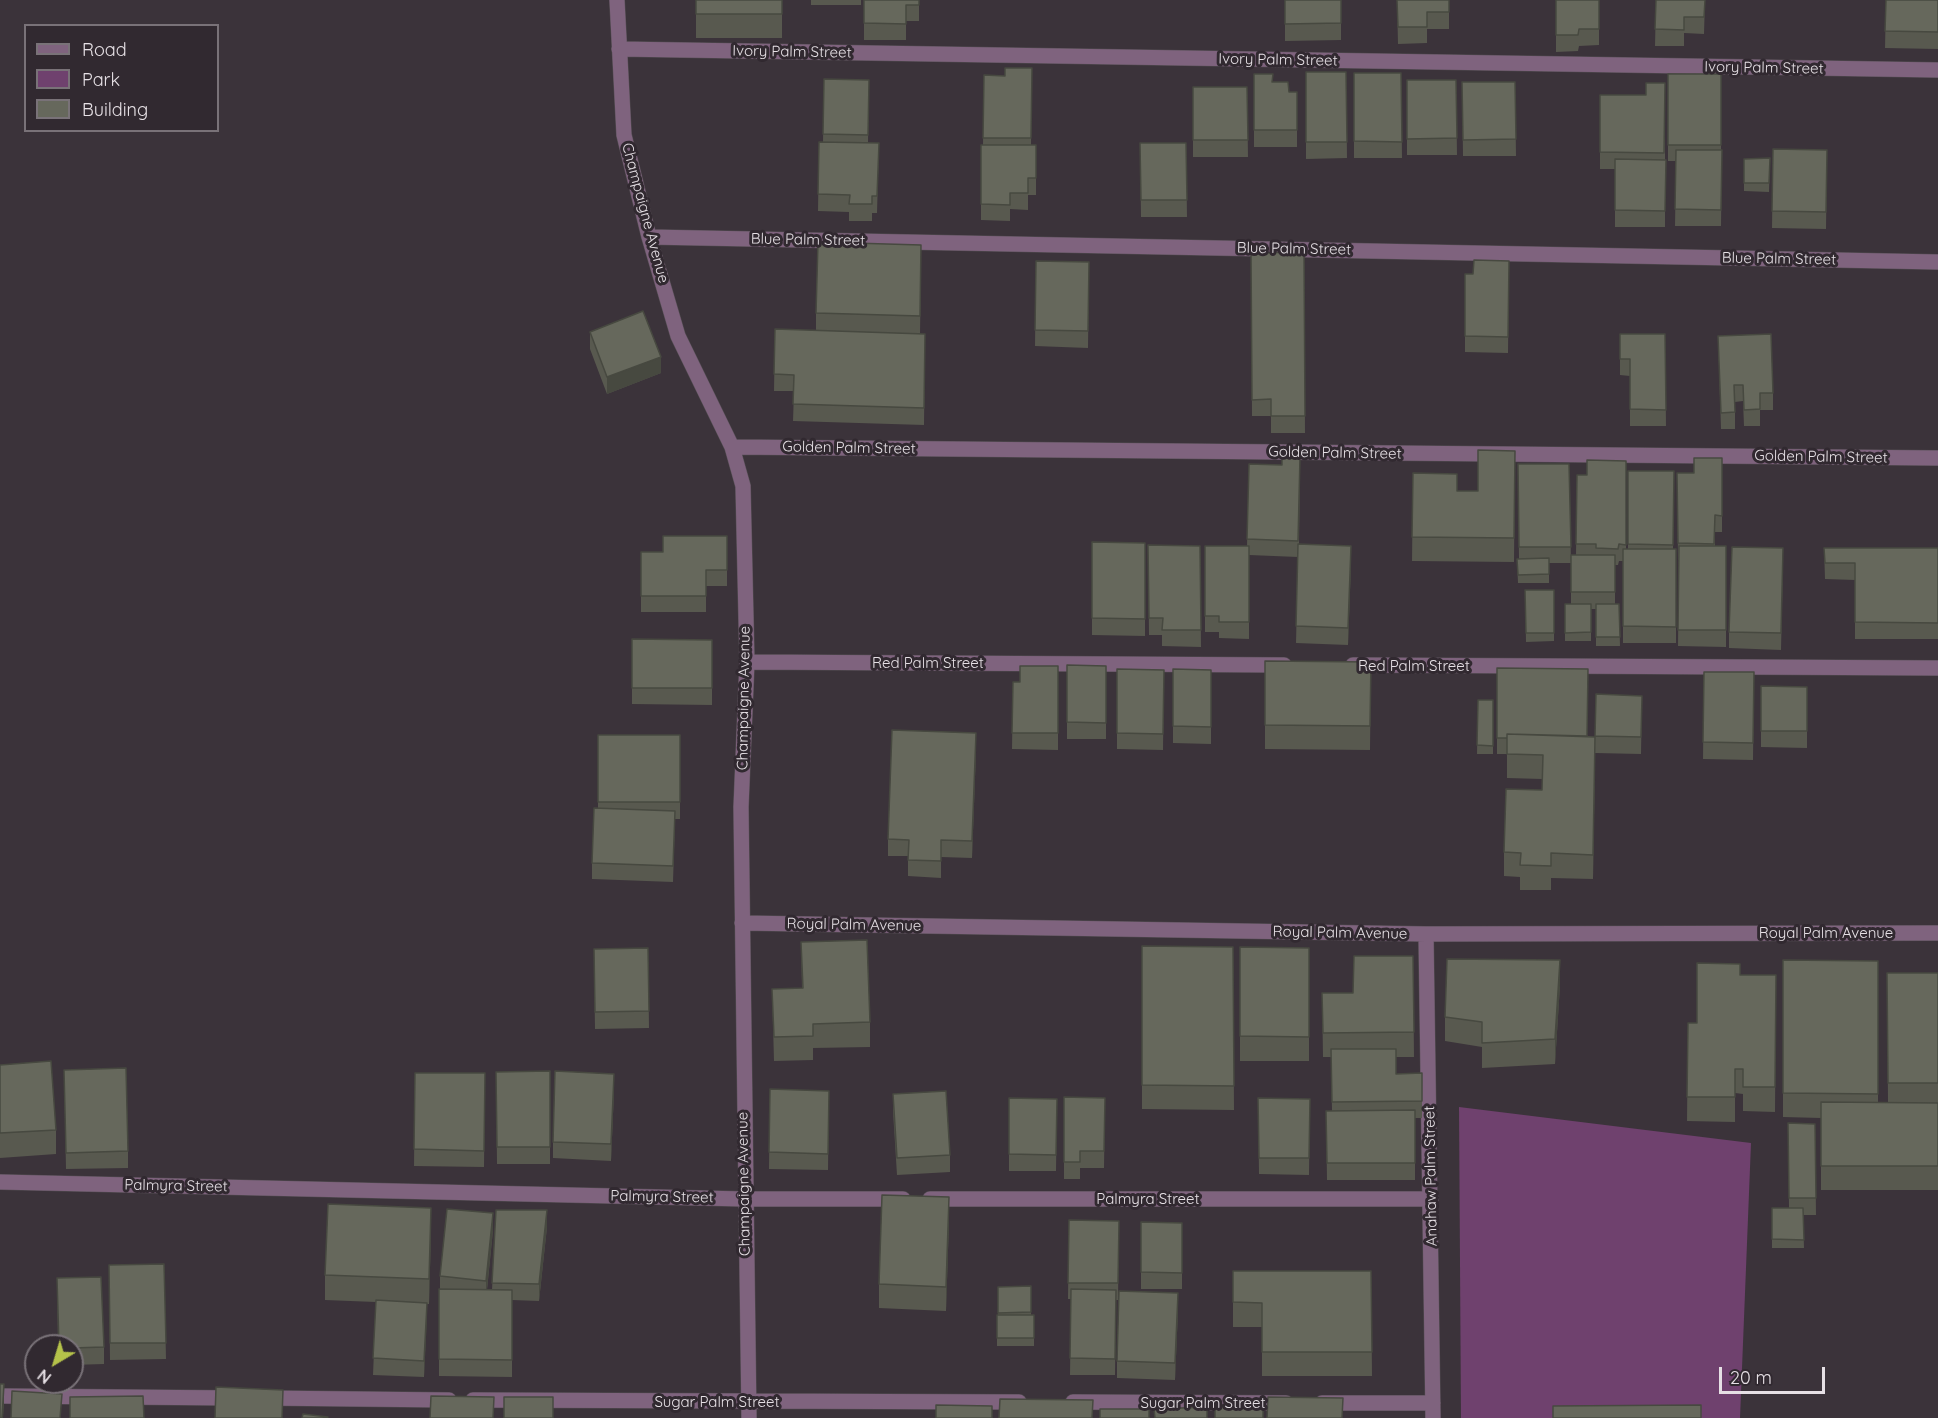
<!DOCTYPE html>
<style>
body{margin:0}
#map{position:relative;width:1938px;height:1418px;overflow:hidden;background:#3b333a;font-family:Quicksand,sans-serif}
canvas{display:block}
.legend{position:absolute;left:24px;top:24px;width:195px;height:108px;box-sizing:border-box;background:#312930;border:2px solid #797278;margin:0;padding:8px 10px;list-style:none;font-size:18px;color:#e6e0e5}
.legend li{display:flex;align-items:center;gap:12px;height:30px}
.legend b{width:30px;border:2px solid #797278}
.north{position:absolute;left:24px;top:1334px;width:60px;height:60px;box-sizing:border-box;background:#312930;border:2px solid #797278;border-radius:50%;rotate:218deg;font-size:16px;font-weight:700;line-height:24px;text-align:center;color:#e6e0e5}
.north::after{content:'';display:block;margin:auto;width:21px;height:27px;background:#b5c24a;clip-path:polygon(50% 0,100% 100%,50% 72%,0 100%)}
.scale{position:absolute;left:1719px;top:1367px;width:106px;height:27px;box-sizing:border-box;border:3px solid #e6e0e5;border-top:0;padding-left:8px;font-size:18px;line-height:21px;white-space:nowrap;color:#e6e0e5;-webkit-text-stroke:4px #312930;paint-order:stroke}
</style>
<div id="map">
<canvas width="1938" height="1418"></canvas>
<ul class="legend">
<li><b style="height:8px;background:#7f637e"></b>Road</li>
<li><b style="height:16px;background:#6f416e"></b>Park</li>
<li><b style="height:16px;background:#66685c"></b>Building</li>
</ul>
<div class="north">N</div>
<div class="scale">20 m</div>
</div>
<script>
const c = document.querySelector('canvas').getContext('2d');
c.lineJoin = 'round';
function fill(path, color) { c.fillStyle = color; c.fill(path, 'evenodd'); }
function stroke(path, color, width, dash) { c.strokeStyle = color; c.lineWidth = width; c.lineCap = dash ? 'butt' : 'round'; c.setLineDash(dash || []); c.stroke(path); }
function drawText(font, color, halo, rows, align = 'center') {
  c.font = font + ' Quicksand,sans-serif'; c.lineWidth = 6; c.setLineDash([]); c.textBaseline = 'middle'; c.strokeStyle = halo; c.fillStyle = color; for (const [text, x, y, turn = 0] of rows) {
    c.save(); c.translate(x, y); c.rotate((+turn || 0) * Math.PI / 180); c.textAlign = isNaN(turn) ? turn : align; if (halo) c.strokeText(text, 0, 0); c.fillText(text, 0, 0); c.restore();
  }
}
fill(new Path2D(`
 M1459 1107 1751 1143 1740 1418H1461Z`), '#6f416e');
const street = new Path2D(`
 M617 0 624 135 649 237 678 336 732 447 743 486 747 662 741 807 749 1418
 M619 49 1938 70
 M649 237 1938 262
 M732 447 1938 458
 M747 662 1284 665
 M1353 665 1938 668
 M742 923 1426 934 1938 933
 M1426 934 1433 1418
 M0 1182 744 1199H903
 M930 1199H1431
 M0 1396 236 1398
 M263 1398 449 1400
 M473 1400 1019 1402
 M1073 1402 1286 1403
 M1322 1403H1433`);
stroke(street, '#564f55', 16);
stroke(street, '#7f637e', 15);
fill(new Path2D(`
 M696 0H782V38H696Z
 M811 0H861V5H811Z
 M864 0H919V21H906V40H864Z
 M1285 0H1341V40L1285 41Z
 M1397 0H1449V29H1427V43L1398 44Z
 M1556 0H1599V45L1579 46 1578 51 1556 52Z
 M1656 0H1705L1704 34 1684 33V46H1655Z
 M1886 0H1938V49L1885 48Z
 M1032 68 1031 145H1036V195H1028V210L1010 209V221L981 220V145H983L984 75 1005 76Z
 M1306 72H1346L1347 158 1306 159Z
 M1354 73H1401L1402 158H1354Z
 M1254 74 1289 92H1297V147H1254Z
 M1668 74H1721V150H1722L1721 226H1675L1676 161H1668Z
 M824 79 869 80 868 143H879L877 213H872V221H849V212L818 211 819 142H823Z
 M1407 80H1456L1457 155H1407Z
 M1462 82H1515L1516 156H1463Z
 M1665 83V227H1615V169H1600V95H1646Z
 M1193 87H1247L1248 157H1193Z
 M1140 143H1186L1187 217H1141Z
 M1773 149 1827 150 1826 229 1772 228Z
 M1770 158 1769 192 1744 191V159Z
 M1304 252 1305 433H1271V416H1252L1251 253Z
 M1036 261 1089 262 1088 348 1035 346Z
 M1509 261 1508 353 1465 352V274H1473Z
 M921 269 920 334H925L924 425 793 421 794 391H774L775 329 816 331V313Z
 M590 332 661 373 607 394 590 349Z
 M1620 334H1665L1666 426H1630V376L1620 375Z
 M1718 336 1773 393V410H1760V426H1744L1743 401 1735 402V429H1721Z
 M1515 451 1514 562 1412 561 1413 473 1457 491H1478Z
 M1722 458V532H1715V546H1726V647L1678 646 1679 560H1678L1677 473H1694Z
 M1626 461V549H1628V471H1674L1673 549H1676V643H1623V561H1619L1618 565H1615V604H1619L1620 646H1596V609H1591V641H1565V604H1571V555H1576L1577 475H1587Z
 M1249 464 1300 473 1299 544 1351 563 1348 645 1296 643 1298 557 1249 555V639L1219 638V632H1205V546H1247Z
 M1518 464H1569L1571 563H1549V583H1518L1517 559H1519Z
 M727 536V586H706V612H641V552H663Z
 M1092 542 1145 543V636L1092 635Z
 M1148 545 1200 546 1201 647 1162 646V635H1149Z
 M1824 548H1938V639H1855V580L1825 579Z
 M1783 564 1781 650 1729 648V632Z
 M1525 590H1554V641L1526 642Z
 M632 639 712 640V705L632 704Z
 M1265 661 1371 662 1370 750 1265 749Z
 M1067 665 1106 666V739H1067Z
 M1058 666V750L1012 749 1013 682H1020Z
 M1497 668 1588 736 1595 737 1642 696 1641 754 1595 753 1593 879 1551 878V890H1520V877L1504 876V852L1542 790V779L1507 778V754H1497Z
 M1117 669 1164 670 1163 750 1117 749Z
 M1173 669 1211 670V744L1173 743Z
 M1704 672H1754L1753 760 1703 759Z
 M1761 686 1807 687V748L1761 747Z
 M1478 700H1493V754H1477Z
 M598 735H680V819H675L673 882 592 879V863L598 809Z
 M976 750 972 858 941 857V878L908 876V856H888V839Z
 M801 942 870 1022V1047L813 1048V1060L774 1061 772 989 802 988Z
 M1142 946 1233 947 1234 1110 1142 1109Z
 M1240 947 1309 948V1061H1240Z
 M648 948 649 1028 595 1029 594 965Z
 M1413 956 1414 1057H1396V1074L1422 1073V1118H1415V1180H1327L1326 1111H1332L1331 1057H1323L1322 993H1353Z
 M1783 960 1878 961V1103H1888L1887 973H1938V1190H1821V1118L1783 1117Z
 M1740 975H1776L1775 1112 1743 1111V1094L1735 1093V1122L1687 1121 1688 1023H1697Z
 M1560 985 1555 1064 1482 1068V1047L1445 1041V1017Z
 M0 1065 56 1130V1154L0 1158Z
 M64 1070 128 1151V1168L66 1169Z
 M550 1071V1164H497L496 1072Z
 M415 1073H485L484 1167 414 1166Z
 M770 1089 829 1091 828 1170 769 1169Z
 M614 1091 611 1161 553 1158V1142Z
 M893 1094 950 1155V1172L897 1175 893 1111Z
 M1064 1097 1105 1098 1104 1168H1080V1179H1064Z
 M1009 1098 1057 1099 1056 1171H1009Z
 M1258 1099H1310L1309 1175 1259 1174Z
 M1788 1123 1815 1124 1816 1215H1803L1804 1248H1772V1208H1789Z
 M496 1210 547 1227 539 1301 512 1300V1377L439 1376V1289H440V1276L493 1230 487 1290H492Z
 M1069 1220 1119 1221 1118 1300H1116L1115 1375H1070L1071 1299H1068Z
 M949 1221 946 1311 879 1308V1284Z
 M1141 1222 1182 1223V1289H1141Z
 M431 1232 429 1304H427L424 1377 373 1375 376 1302 325 1300V1275Z
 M164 1264 166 1359 110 1360 109 1265Z
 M1233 1271H1371L1372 1376H1262V1327H1233Z
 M57 1278 104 1347V1364L72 1365V1346H58Z
 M1031 1286V1315H1034V1346H997V1315H998V1287Z
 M1178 1310 1175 1380 1117 1378V1361Z`), '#58594f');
fill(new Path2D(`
 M661 357V373L607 394V377Z
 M1351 546V563L1348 645V628Z
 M976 733V750L972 858V841Z
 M1595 737V761L1593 879V855Z
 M1560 960V985L1555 1064V1039Z
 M614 1074V1091L611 1161V1144Z
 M949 1197V1221L946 1311V1287Z
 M431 1208V1232L429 1304V1279Z
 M547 1210V1227L539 1301V1284Z
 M493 1213V1230L486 1298V1281Z
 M1178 1293V1310L1175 1380V1363Z
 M427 1303V1319L424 1377V1361Z
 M4 1384V1408L3 1418H2Z`), '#474940');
const building = new Path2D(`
 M696 0H782V14H696Z
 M864 0H919V5H906V24L864 23Z
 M1285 0H1341V23L1285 24Z
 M1397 0H1449V12H1427V27H1398Z
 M1556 0H1599V29H1579L1578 35H1556Z
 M1656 0H1705L1704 17H1684V30L1655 29Z
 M1886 0H1938V32L1885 31Z
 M1005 68H1032L1031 138H983L984 75 1005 76Z
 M1306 72H1346L1347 142H1306Z
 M1354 73H1401L1402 142 1354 141Z
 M1254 74H1273L1272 82H1288L1289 92H1297V130H1254Z
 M1668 74H1721V145H1668Z
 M824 79 869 80 868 135 823 134Z
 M1407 80H1456L1457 138 1407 139Z
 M1462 82H1515L1516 139 1463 140Z
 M1646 83H1665L1664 153 1600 152V95H1646Z
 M1193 87H1247L1248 140H1193Z
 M819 142 879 143 877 196H872V204H849L850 195 818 194Z
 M1140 143H1186L1187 200H1141Z
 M981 145H1036V178H1028V193H1010V205L981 204Z
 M1773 149 1827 150 1826 212 1772 211Z
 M1676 150H1722L1721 210 1675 209Z
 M1770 158 1769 183H1744V159Z
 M1615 159 1666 160 1665 211 1615 210Z
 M818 242 921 245 920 316 816 313Z
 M1304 252 1305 416H1271V399L1252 400 1251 253Z
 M1474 260 1509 261 1508 337 1465 336V274H1473Z
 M1036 261 1089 262 1088 331 1035 330Z
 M643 311 661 357 607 377 590 332Z
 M775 329 925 334 924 408 793 404 794 375 774 374Z
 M1620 334H1665L1666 410 1630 409V359H1620Z
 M1771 334 1773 393H1760V409L1744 410 1743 385H1734L1735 412 1721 413 1718 336Z
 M1478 450 1515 451 1514 538 1412 537 1413 473 1457 474V491H1478Z
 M1282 456 1300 457 1298 541 1247 539 1249 464 1282 465Z
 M1694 458H1722V516L1715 515 1714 544 1678 543 1677 473H1694Z
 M1587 460 1626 461V545L1619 544 1618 549 1596 548V544H1576L1577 475H1587Z
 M1518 464H1569L1571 547H1519Z
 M1628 471H1674L1673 545 1628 544Z
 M663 536H727V570H706V596H641V552H663Z
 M1092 542 1145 543V619L1092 618Z
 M1298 544 1351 546 1348 628 1296 626Z
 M1148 545 1200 546 1201 630H1162L1163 618H1149Z
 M1205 546H1249V622H1219V616H1205Z
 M1679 546H1726V630H1678Z
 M1732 547 1783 548 1781 633 1729 632Z
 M1824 548H1938V623L1855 622V563H1825Z
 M1623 549H1676V627L1623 626Z
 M1571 555H1615V592H1571Z
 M1549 558V574L1518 575 1517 559Z
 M1525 590H1554V633H1526Z
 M1565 604H1591V632L1565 633Z
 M1596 604H1619L1620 637H1596Z
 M632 639 712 640V688H632Z
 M1265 661 1371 662 1370 726 1265 725Z
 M1067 665 1106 666V723L1067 722Z
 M1020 666H1058V733H1012L1013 682H1020Z
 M1497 668 1588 669 1587 736 1507 734V738H1497Z
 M1117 669 1164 670 1163 734 1117 733Z
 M1173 669 1211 670V727L1173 726Z
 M1704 672H1754L1753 743 1703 742Z
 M1761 686 1807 687V731H1761Z
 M1596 694 1642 696 1641 737 1595 736Z
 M1478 700H1493V746L1477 745Z
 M892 730 976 733 972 841 941 840V861L908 860 909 840 888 839Z
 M1507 734 1595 737 1593 855 1551 853V866L1520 865 1521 853 1504 852 1506 789 1542 790 1543 755 1507 754Z
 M598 735H680V802H598Z
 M594 808 675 811 673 866 592 863Z
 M867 940 870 1022 813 1024V1036L774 1037 772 989 803 988 801 942Z
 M1142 946 1233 947 1234 1086 1142 1085Z
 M1240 947 1309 948V1037L1240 1036Z
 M648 948 649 1011 595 1012 594 949Z
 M1354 956H1413L1414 1032 1323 1033 1322 993H1353Z
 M1447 959 1560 960 1555 1039 1482 1043V1022L1445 1017Z
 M1783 960 1878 961V1094L1783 1093Z
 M1697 963 1740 964V975H1776L1775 1087H1743V1069H1735V1097H1687L1688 1023H1697Z
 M1887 973H1938V1083H1888Z
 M1331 1049H1396V1074L1422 1073V1101L1332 1102Z
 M51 1061 56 1130 0 1133V1065Z
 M126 1068 128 1151 66 1153 64 1070Z
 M550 1071V1147H497L496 1072Z
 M555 1071 614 1074 611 1144 553 1142Z
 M415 1073H485L484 1151 414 1149Z
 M770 1089 829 1091 828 1154 769 1152Z
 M946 1091 950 1155 897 1158 893 1094Z
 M1064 1097 1105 1098 1104 1151H1080V1162H1064Z
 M1009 1098 1057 1099 1056 1155 1009 1154Z
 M1258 1098 1310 1099 1309 1158H1259Z
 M1821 1102 1938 1103V1166H1821Z
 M1415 1110V1163H1327L1326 1111Z
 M1788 1123 1815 1124 1816 1198H1789Z
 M882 1195 949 1197 946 1287 879 1284Z
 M328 1204 431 1208 429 1279 325 1275Z
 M1772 1208H1803L1804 1240 1772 1239Z
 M447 1209 493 1213 486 1281 440 1276Z
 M496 1210H547L539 1284 492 1283Z
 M1069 1220 1119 1221 1118 1283H1068Z
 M1141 1222 1182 1223V1273L1141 1272Z
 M164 1264 166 1343H110L109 1265Z
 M1233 1271H1371L1372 1352H1262V1303L1233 1302Z
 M101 1277 104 1347 72 1348V1346H59L57 1278Z
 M1031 1286V1312L998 1313V1287Z
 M439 1289 512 1290V1360L439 1359Z
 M1071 1289 1116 1290 1115 1359 1070 1358Z
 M1119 1291 1178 1293 1175 1363 1117 1361Z
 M376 1300 427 1303 424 1361 373 1358Z
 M997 1315H1034V1338H997Z
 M0 1384H4L2 1418H0Z
 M216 1387 283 1390 282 1418H215Z
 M12 1391 62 1394 60 1418H11Z
 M143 1396 144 1418H70V1397Z
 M431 1396 494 1397 493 1418H430Z
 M504 1397H553V1418H504Z
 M1268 1397 1343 1398 1342 1418H1267Z
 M1000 1399 1093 1400 1092 1418H999Z
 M936 1405 992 1406V1418H936Z
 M1215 1405H1263V1418H1215Z
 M1701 1405V1418H1553V1406Z
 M1207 1407V1418H1155L1154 1409Z
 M1100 1409H1149V1418H1100Z
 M303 1414 328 1417 327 1418H302Z`);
fill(building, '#66685c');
stroke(building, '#474940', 1.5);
drawText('15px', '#e6e0e5', '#312930', [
 ["Ivory Palm Street",792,52,1],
 ["Ivory Palm Street",1278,60,1],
 ["Ivory Palm Street",1764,68,1],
 ["Champaigne Avenue",645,213,75],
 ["Blue Palm Street",808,240,1],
 ["Blue Palm Street",1294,249,1],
 ["Blue Palm Street",1779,259,1],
 ["Golden Palm Street",849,448,1],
 ["Golden Palm Street",1335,453,1],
 ["Golden Palm Street",1821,457,1],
 ["Red Palm Street",928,663],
 ["Red Palm Street",1414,666],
 ["Champaigne Avenue",744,698,-89],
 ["Royal Palm Avenue",854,925,1],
 ["Royal Palm Avenue",1340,933,1],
 ["Royal Palm Avenue",1826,933],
 ["Anahaw Palm Street",1431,1176,-91],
 ["Champaigne Avenue",744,1184,-91],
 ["Palmyra Street",176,1186,1],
 ["Palmyra Street",662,1197,1],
 ["Palmyra Street",1148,1199],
 ["Sugar Palm Street",717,1402],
 ["Sugar Palm Street",1203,1403]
]);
</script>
